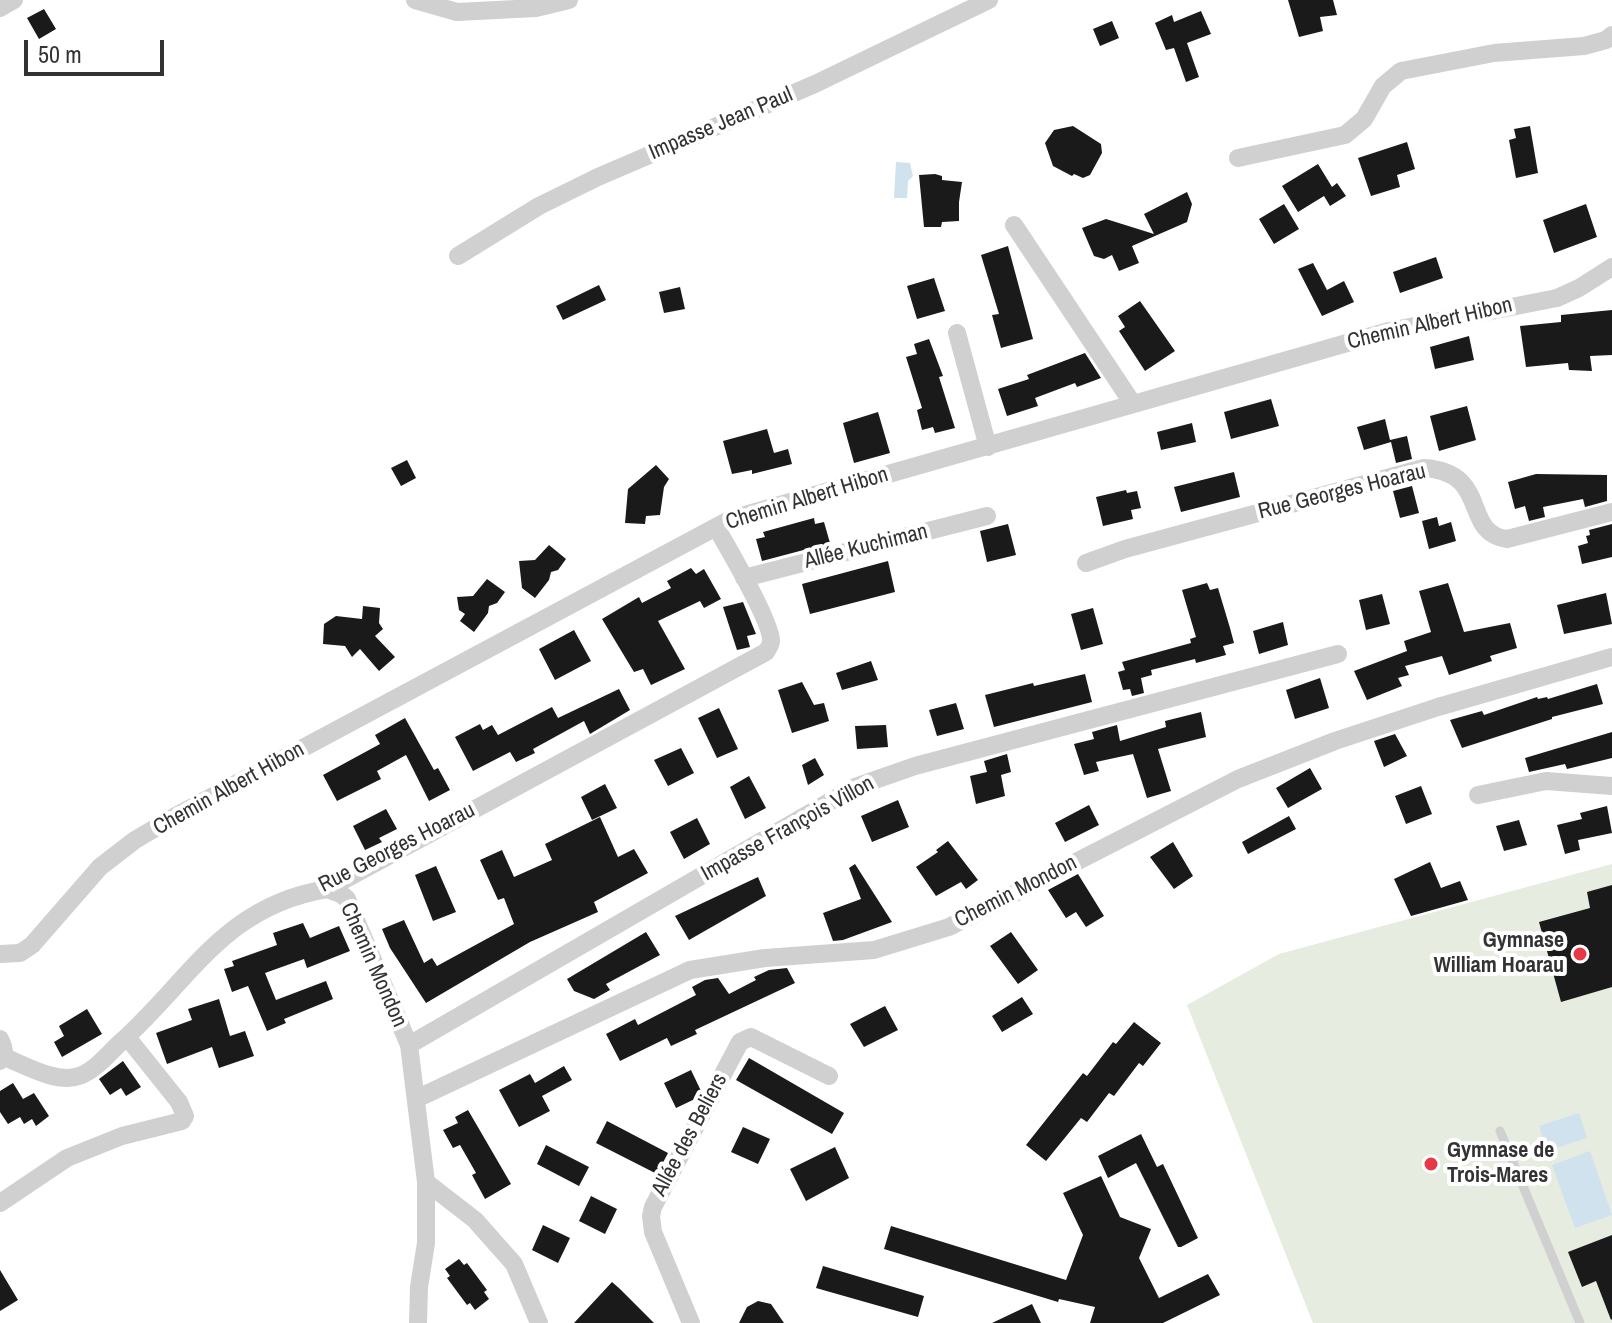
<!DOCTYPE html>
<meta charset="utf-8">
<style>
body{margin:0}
#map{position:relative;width:1612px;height:1323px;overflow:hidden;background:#fff;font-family:"Archivo Narrow",sans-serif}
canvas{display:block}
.scale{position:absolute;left:24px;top:40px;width:140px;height:36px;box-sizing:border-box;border:4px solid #333;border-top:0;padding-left:10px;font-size:24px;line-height:28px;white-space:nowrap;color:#333;-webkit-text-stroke:6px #fff;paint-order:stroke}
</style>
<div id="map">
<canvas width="1612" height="1323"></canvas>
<div class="scale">50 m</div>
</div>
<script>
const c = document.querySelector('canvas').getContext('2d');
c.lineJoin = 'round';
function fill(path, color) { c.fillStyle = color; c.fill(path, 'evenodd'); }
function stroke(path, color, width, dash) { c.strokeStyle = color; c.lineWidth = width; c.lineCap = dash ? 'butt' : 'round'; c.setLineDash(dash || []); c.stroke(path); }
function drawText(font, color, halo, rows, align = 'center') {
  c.font = font + ' "Archivo Narrow",sans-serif'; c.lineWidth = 8; c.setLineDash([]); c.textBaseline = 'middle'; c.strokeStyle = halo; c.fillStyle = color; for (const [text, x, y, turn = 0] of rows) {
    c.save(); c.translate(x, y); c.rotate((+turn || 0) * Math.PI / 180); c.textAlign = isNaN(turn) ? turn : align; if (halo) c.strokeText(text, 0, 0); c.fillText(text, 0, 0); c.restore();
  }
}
fill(new Path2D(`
 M1612 864V1323H1313L1187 1005 1279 954Z`), '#e6ecdf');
fill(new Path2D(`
 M896 162 910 163 913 176 908 181 907 198H894Z
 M1579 1113 1587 1138 1547 1151 1539 1126Z
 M1590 1151 1612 1215 1575 1228 1552 1165Z`), '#cfe2ee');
fill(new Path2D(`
 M1288 0H1333L1337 15 1320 17 1323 31 1299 37Z
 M44 9 56 29 39 39 27 18Z
 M1201 11 1211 34 1187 43 1199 77 1186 82 1174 48 1166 50 1155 23 1172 15 1174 22Z
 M1112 21 1119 38 1100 46 1093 29Z
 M1073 126 1101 144 1102 153 1090 175 1083 178 1074 174 1072 176 1053 166 1045 143 1054 130Z
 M1530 126 1538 173 1516 178 1509 140 1516 138 1514 129Z
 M1407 142 1415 169 1397 175 1400 187 1371 196 1358 158Z
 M1318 164 1332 187 1337 183 1346 196 1330 206 1324 196 1298 212 1282 186Z
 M935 174 942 176V180L962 182 959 202V221L942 222 941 227H924L919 175Z
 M1187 192 1192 204 1187 222 1132 246 1139 263 1119 271 1112 255 1104 259 1094 256 1082 228 1106 219 1154 234 1144 214Z
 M1284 204 1299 229 1274 244 1259 219Z
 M1586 204 1597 237 1554 253 1543 220Z
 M1008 246 1033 339 1001 348 992 315 999 314 981 255Z
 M1436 257 1443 278 1400 293 1393 272Z
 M1313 263 1327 290 1344 281 1354 302 1322 316 1298 269Z
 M934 278 945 311 917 319 907 286Z
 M599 285 606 300 563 320 556 306Z
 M680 287 685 309 664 313 659 292Z
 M1140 301 1175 351 1145 371 1119 331 1125 327 1118 316Z
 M1612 310V355L1590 356 1592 371 1569 370 1568 363 1526 367 1520 326 1561 322V315Z
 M1469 336 1474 360 1435 369 1430 347Z
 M929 339 943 376 939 377 955 428 935 433 933 427 922 430 917 410 922 408 906 357 917 354 914 344Z
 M1085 353 1101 378 1077 387 1075 383 1035 398 1038 406 1007 416 998 389 1029 379 1027 375Z
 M1271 399 1279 426 1231 439 1224 412Z
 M1467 406 1476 440 1439 451 1430 416Z
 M878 412 890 453 854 463 843 423Z
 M1385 419 1390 440 1407 436 1412 459 1396 463 1391 442 1364 450 1357 427Z
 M1192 423 1196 442 1161 450 1157 432Z
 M767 429 774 453 788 449 792 464 752 474V470L732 474 723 441Z
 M407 460 416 478 401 486 391 468Z
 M656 465 669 479 664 487 660 515 646 516 645 524 625 523 628 489Z
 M1234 472 1240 497 1181 512 1174 487Z
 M1536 474 1607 475V501L1585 507 1583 499 1543 507 1545 517 1529 521 1525 506 1515 509 1508 482Z
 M1412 486 1419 513 1400 518 1393 491Z
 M1126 490 1127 493 1137 491 1141 508 1131 510 1133 519 1103 526 1096 497Z
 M1437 517 1439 526 1451 522 1456 541 1429 549 1422 521Z
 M814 518 815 524 824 522 830 543 762 561 756 539 765 537 763 532Z
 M1008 524 1016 555 987 562 980 531Z
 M1612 524V557L1582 564 1578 546 1588 543 1586 536 1590 535 1589 530Z
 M549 545 566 559 558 570 551 572 549 580 535 598 522 588 519 561 535 560Z
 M888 561 895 592 810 614 802 584Z
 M691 568 696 574 704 569 721 599 704 608 700 601 658 621 685 669 651 685 643 669 634 672 602 619 639 597 642 603 671 588 667 581Z
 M487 579 505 592 497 603 489 606 488 613 474 632 460 621 465 614 459 610 457 597 473 596Z
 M1207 583 1210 590 1218 588 1230 628 1234 643 1223 646 1226 655 1196 663 1195 659 1151 670 1152 675 1141 678 1144 693 1132 696 1130 689 1123 690 1118 672 1125 670 1122 662 1191 643 1190 639 1196 637 1182 590Z
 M1448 583 1464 632 1510 623 1517 648 1490 656 1492 661 1449 675 1442 656 1405 666 1409 675 1398 678 1402 686 1367 700 1354 671 1407 651 1404 641 1431 632 1419 591Z
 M1606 593 1612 624 1564 634 1557 605Z
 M1382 594 1390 624 1366 630 1359 600Z
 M743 602 756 634 747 636 750 647 737 650 723 607Z
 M363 606 380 608 379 623 383 629 375 636 395 657 379 671 360 649 352 657 345 646 323 644 324 624 336 616 362 619Z
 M1093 608 1103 644 1081 650 1071 614Z
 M1283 622 1288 645 1259 654 1253 631Z
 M574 630 591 661 555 680 539 649Z
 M871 661 878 680 842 690 836 673Z
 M1085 674 1092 702 994 727 985 695 1033 683 1034 686Z
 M1320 678 1329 708 1295 719 1286 690Z
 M802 682 814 705 824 703 829 721 792 733 778 690Z
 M1597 684 1603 704 1552 717V719L1462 748 1450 720 1482 711 1484 715 1537 697 1538 699 1547 697 1548 699Z
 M619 689 630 710 590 734 584 721 533 749 535 753 516 762 510 752 473 771 455 737 480 724 483 730 492 725 498 735 552 707 558 718Z
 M956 703 964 729 937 736 929 710Z
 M719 708 738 749 717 758 698 718Z
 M1201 712 1206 737 1158 749 1171 791 1147 798 1133 754 1096 762 1099 771 1084 775 1074 744 1094 739 1092 732 1117 725 1120 741 1166 727 1165 721Z
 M405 718 434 770 438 768 450 790 429 801 406 755 377 771 381 779 337 801 323 775 380 744 375 735Z
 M886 725 888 747 857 749 855 726Z
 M1612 732V758L1567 769 1565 764 1529 772 1525 758Z
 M1395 734 1407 756 1384 767 1374 741Z
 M681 748 694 773 668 786 654 760Z
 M1007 754 1011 772 1001 775 1005 796 976 804 970 776 987 772 984 761Z
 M815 758 824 775 808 785 802 765Z
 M1310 768 1322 789 1288 808 1276 788Z
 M749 776 766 808 745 819 730 787Z
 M605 784 617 808 592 820 581 797Z
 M1421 786 1432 814 1406 824 1395 796Z
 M898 800 909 827 872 842 861 816Z
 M1089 805 1099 825 1065 842 1055 823Z
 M1607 806 1612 833 1578 840 1580 850 1565 854 1557 825 1582 819 1580 813Z
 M386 809 397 829 379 838 382 842 365 850 353 826Z
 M1289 816 1296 829 1248 854 1242 842Z
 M600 817 618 857 634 849 648 873 594 902 598 912 530 942 426 1003 390 948 382 929 404 920 424 963 432 958 437 966 514 924 504 898 498 900 480 860 502 850 514 877 552 860 545 844Z
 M697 818 710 844 684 859 670 832Z
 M1519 820 1527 845 1504 851 1496 826Z
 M948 841 978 880 966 889 961 882 936 896 916 867 938 852 936 850Z
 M1173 842 1193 876 1174 889 1150 857Z
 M1430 862 1441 888 1460 881 1468 900 1411 916 1394 879Z
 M855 864 892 922 843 940 833 941 823 913 861 899 849 868Z
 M436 866 456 912 433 921 415 875Z
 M1078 874 1104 916 1086 927 1076 912 1066 918 1048 890Z
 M758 877 766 896 689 940 675 916Z
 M1612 885V987L1561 1002 1539 922 1590 908 1587 892Z
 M303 923 310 938 339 926 350 951 307 968 304 959 265 973 276 1000 326 981 333 999 284 1019 286 1023 267 1031 248 986 232 992 224 969 234 966 232 961 277 945 273 933Z
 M646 932 660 955 606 984 610 990 594 999 574 991 567 979Z
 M1011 932 1038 970 1018 984 990 946Z
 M787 968 795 983 695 1030 697 1034 671 1046 667 1038 620 1061 606 1034 635 1019 638 1025 696 995 692 987 705 980 718 978 729 994 756 980 754 977 769 970Z
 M1022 997 1033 1014 1002 1032 992 1016Z
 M219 999 230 1036 245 1031 254 1056 219 1068 212 1047 167 1064 156 1033 192 1020 188 1009Z
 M885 1006 898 1030 864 1047 850 1024Z
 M87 1009 102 1034 62 1057 54 1042 64 1036 59 1026Z
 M1134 1022 1161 1043 1143 1066 1139 1063 1114 1096 1109 1093 1087 1122 1081 1118 1046 1161 1026 1145 1083 1073 1087 1076 1113 1042 1116 1044Z
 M749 1058 844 1113 832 1134 736 1080Z
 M123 1061 141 1087 126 1096 121 1088 110 1095 99 1079Z
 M564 1066 572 1080 542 1096 550 1111 519 1127 499 1090 530 1074 535 1083Z
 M691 1070 701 1091 697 1098 676 1108 664 1083Z
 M13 1083 23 1099 34 1093 49 1116 36 1126 32 1119 24 1124 20 1117 8 1124 0 1112V1091Z
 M468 1110 511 1184 485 1199 472 1175 476 1173 460 1145 453 1148 443 1130 458 1123 455 1117Z
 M607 1121 668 1153 657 1174 596 1143Z
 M743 1127 770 1139 758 1164 731 1152Z
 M1141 1134 1157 1167 1163 1164 1198 1238 1181 1247H1178L1136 1163 1108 1178 1098 1156Z
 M546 1145 589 1167 579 1186 537 1164Z
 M835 1147 849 1178 806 1201 790 1169Z
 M1101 1176 1120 1217 1151 1229 1139 1258 1159 1298 1208 1274 1220 1295 1163 1323H1090L1095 1307 1059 1299 1058 1302 884 1249 891 1226 1066 1280 1083 1235 1063 1193Z
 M591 1196 617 1209 605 1234 579 1221Z
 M543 1225 570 1238 558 1263 532 1250Z
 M1612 1235V1319L1611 1320 1596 1281 1582 1287 1568 1252Z
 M459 1259 464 1265 467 1263 487 1290 484 1292 489 1299 475 1310 470 1303 467 1305 447 1278 450 1276 445 1269Z
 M823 1266 924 1296 918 1317 816 1288Z
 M0 1270 18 1300 0 1311Z
 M612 1282 620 1289 654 1323H574Z
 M758 1301 771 1304 784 1323H739L747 1307Z
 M1032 1304 1041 1323H992Z`), '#1a1a1a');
stroke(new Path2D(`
 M1500 1131 1580 1323`), '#d0d0d0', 9);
stroke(new Path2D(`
 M415 0 457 12 536 8 569 0
 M0 8 14 0
 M1238 158 1345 135 1364 119 1383 86 1401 71 1494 53 1584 46 1606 40 1612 35
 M1014 225 1133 404
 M458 256 539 206 598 177 815 84 989 0
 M957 333 988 447
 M1086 563 1125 549 1424 468C1491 472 1461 533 1507 539L1612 512
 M744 578 987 516
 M1478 795 1546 781 1612 786
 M327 889 341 894 347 899 409 1045 426 1182V1243L419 1287 418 1323
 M0 954 20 953 32 945 100 867 135 840 174 817 731 519 1389 331 1557 298 1579 288 1612 267
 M0 1039C4 1047 6 1054 0 1061
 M409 1045 855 787 915 766 1338 654
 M4 1057C25 1065 56 1084 79 1076 95 1071 109 1053 121 1042 191 979 224 906 327 889L766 652C768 649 771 644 771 641 772 623 727 546 716 527
 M416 1099 690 970 765 958 874 950 949 927 1238 779 1335 741 1438 707 1612 657
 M426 1182 475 1220 514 1264 539 1323
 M0 1203 67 1158 122 1136 182 1121 185 1116 179 1102 127 1037
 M691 1323 653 1232 651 1216 653 1207 740 1042 751 1037 829 1076`), '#d0d0d0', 18);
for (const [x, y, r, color] of [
 [1580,954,8,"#e63946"],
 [1431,1164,8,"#e63946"]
]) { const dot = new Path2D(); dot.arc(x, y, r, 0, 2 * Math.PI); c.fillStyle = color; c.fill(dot); stroke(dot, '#fff', 3); }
drawText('22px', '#333', '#fff', [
 ["Impasse Jean Paul",721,124,-23],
 ["Chemin Albert Hibon",1430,324,-13],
 ["Rue Georges Hoarau",1342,492,-14],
 ["Chemin Albert Hibon",807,499,-17],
 ["Allée Kuchiman",866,547,-14],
 ["Chemin Albert Hibon",229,789,-29],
 ["Impasse François Villon",788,829,-29],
 ["Rue Georges Hoarau",397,848,-27],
 ["Chemin Mondon",1016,892,-27],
 ["Chemin Mondon",373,965,66],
 ["Allée des Beliers",690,1135,-62]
]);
drawText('bold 22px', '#333', '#fff', [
 ["Gymnase",1564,941],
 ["William Hoarau",1564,966],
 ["Gymnase de",1447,1151,"left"],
 ["Trois-Mares",1447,1176,"left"]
], 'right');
</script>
